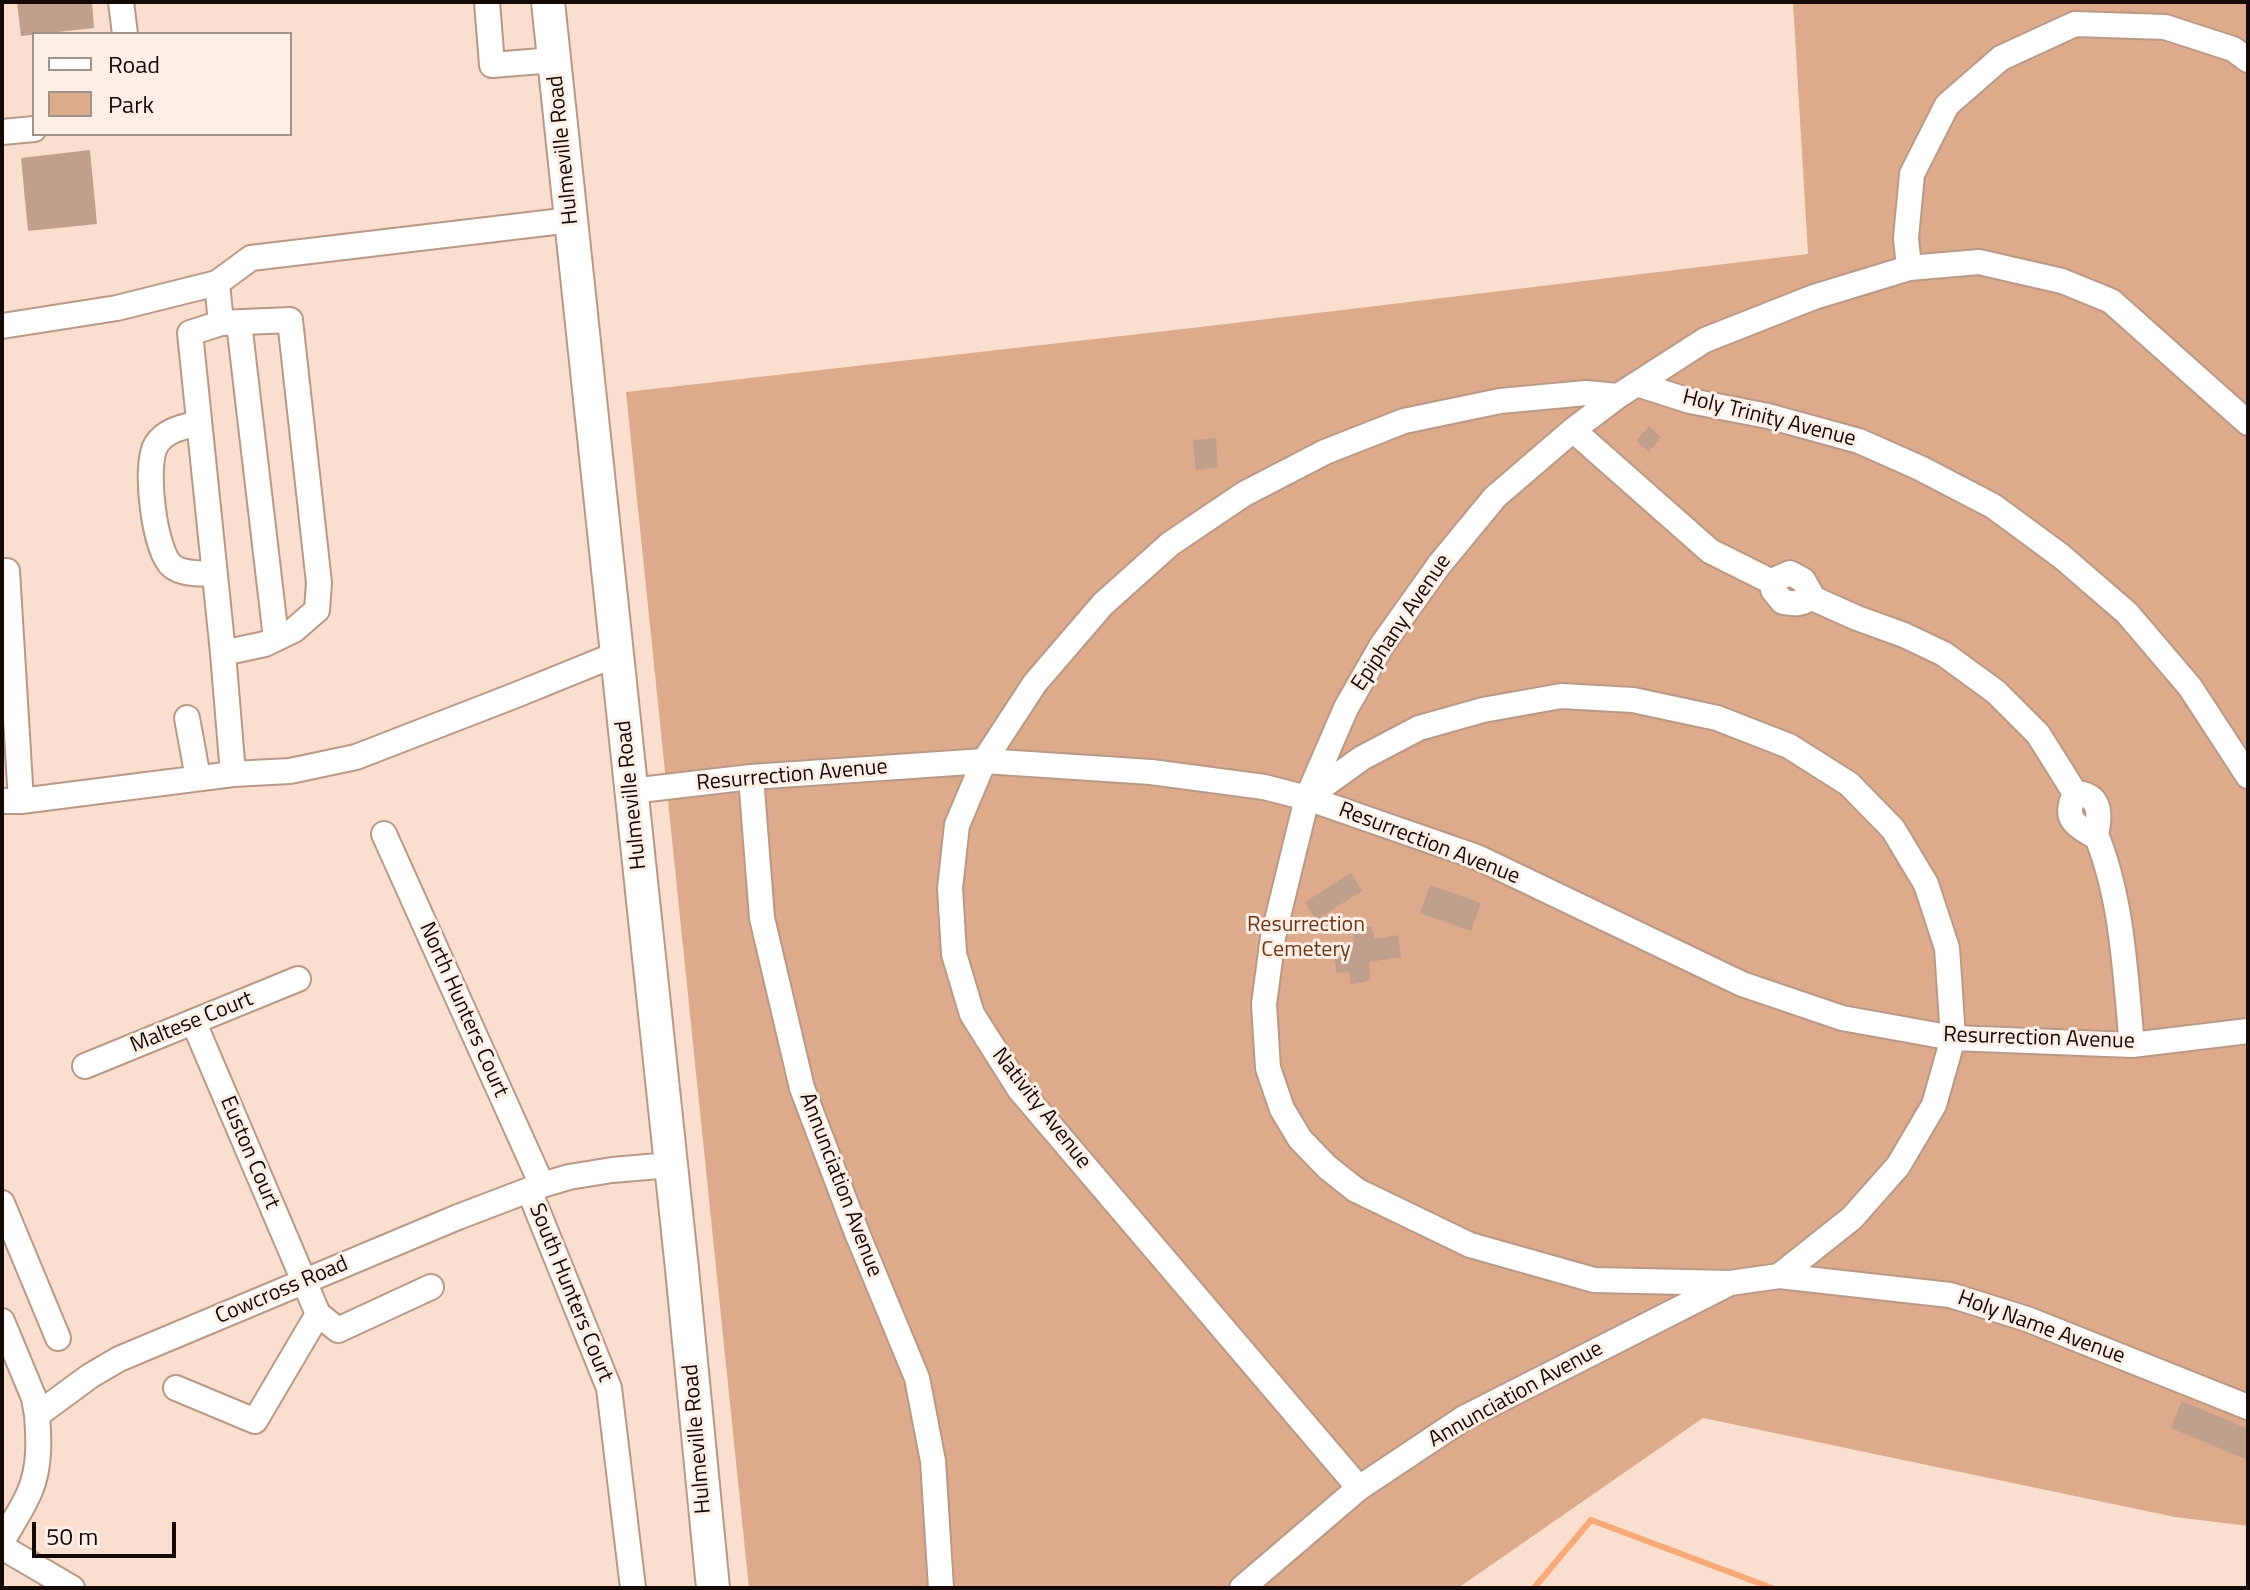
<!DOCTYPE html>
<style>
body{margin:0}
#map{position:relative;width:2250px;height:1590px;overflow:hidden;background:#fadece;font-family:"Titillium Web",sans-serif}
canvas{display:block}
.frame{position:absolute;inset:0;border:4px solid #140904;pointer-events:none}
.legend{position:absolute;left:32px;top:32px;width:260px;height:104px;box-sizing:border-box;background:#fdefe6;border:2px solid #a0938c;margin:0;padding:10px 14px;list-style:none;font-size:24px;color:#140904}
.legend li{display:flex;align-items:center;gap:16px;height:40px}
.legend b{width:40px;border:2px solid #a0938c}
.scale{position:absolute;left:32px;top:1522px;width:144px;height:36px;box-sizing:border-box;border:4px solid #140904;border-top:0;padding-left:10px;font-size:24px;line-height:28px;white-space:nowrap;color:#140904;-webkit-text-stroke:6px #fdefe6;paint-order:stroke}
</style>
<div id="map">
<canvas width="2250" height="1590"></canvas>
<div class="frame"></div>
<ul class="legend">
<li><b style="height:10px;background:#fff"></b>Road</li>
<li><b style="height:22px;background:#ddaa8b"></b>Park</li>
</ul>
<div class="scale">50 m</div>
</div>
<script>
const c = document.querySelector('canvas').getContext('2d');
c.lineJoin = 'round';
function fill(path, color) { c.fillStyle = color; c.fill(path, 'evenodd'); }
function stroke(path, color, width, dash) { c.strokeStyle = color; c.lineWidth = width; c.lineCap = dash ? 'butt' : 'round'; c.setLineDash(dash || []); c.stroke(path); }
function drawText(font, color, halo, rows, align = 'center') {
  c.font = font + ' "Titillium Web",sans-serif'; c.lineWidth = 6; c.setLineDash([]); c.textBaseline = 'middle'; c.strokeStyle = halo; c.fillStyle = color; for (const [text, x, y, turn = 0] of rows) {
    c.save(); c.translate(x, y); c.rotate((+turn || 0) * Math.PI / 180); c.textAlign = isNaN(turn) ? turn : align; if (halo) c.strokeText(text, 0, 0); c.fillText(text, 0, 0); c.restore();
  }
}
fill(new Path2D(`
 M1793 2H2248V1526L2175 1517 1703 1418 1458 1588H749L626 392 1201 327 1808 254Z`), '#ddaa8b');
stroke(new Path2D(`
 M1534 1588 1591 1520 1772 1588`), '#f8a978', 6);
fill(new Path2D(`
 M17 2H92L94 28 21 36Z
 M90 150 97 224 28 231 21 158Z
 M1649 426 1661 437 1649 452 1636 441Z
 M1216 438 1218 467 1196 470 1193 440Z
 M1351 873 1362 891 1316 920 1305 902Z
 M1430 885 1481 903 1471 931 1420 913Z
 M1371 926 1375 939 1398 935 1401 957 1369 962 1371 980 1351 985 1349 972 1337 973 1334 958 1346 956 1344 945 1354 943 1352 930Z
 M2182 1401 2248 1429V1460L2171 1428Z`), '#c09f8c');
const minor = new Path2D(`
 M121 2 125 34
 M487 2 492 65 554 60
 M2 132 34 129
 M1909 268 1906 238 1912 174 1947 105 2001 58 2075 24 2165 27 2233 49 2248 60
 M221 323 290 320 319 583 317 610 294 630 265 644 223 653
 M239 323 276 638
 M2 326 117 308 217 283 251 258 571 220
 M1637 384 1690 401 1768 416 1859 441 1920 468 1993 506 2061 556 2127 613 2190 687 2248 776
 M199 423C183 427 165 430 156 445 144 465 154 551 172 566 183 575 202 573 215 574
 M2248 423 2111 301 2062 281 1979 262 1909 268 1814 297 1705 340 1618 396 1573 430 1495 497 1439 565 1382 645 1346 708 1307 798 1273 937 1264 1004 1268 1068 1282 1109 1300 1139 1327 1167 1356 1190 1470 1245 1594 1280 1730 1283 1779 1276 1950 1295 2027 1319 2248 1407
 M1573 430 1710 551 1774 583 1773 590 1783 602C1794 604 1806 605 1811 594L1803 580 1790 573 1776 579 1774 583
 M2 571H7L21 801
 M1810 597 1857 618 1904 635 1944 654 1996 692 2038 734 2075 793C2065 815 2070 823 2091 834L2097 830C2101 810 2098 794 2075 793
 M187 718 198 778
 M233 774 290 771 356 757 516 695 617 654
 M751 777 762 918 802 1088 857 1233 917 1378 933 1461 941 1588
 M631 791 751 777 984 761 1151 772 1264 787 1307 798 1477 857 1742 984 1842 1018 1953 1038 2132 1045 2248 1031
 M1309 796 1362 758 1419 728 1483 710 1561 696 1633 700 1717 718 1789 746 1849 784 1893 829 1926 884 1947 948 1953 1038 1934 1105 1898 1166 1852 1218 1779 1276
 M2 801H21L233 774 223 653 190 333 221 323 217 283
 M2095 832C2123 899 2125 974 2132 1045
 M384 834 542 1185
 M85 1066 298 979
 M529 1190 609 1388 633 1588
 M2 1203 58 1338
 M318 1314 338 1330 431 1287
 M2 1321 34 1398 37 1415
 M176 1388 255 1421 318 1314 194 1023
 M1359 1488 1020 1090 972 1014 954 954 950 888 957 825 984 761 1035 683 1103 604 1170 544 1244 494 1325 452 1404 421 1500 401 1586 393 1618 396
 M2 1542C11 1525 23 1508 30 1491 40 1467 39 1440 37 1415L90 1376 119 1359 458 1217 542 1185 569 1177 612 1170 671 1165
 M2 1547 72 1588
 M1242 1588 1359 1488 1464 1418 1728 1284`);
const major = new Path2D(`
 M548 2 682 1269 713 1588`);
stroke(minor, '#b99986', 28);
stroke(major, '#b99986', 36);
stroke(minor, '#fff', 24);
stroke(major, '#fff', 32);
drawText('22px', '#140904', '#fdefe6', [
 ["Hulmeville Road",564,150,-96],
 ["Holy Trinity Avenue",1769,419,14],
 ["Epiphany Avenue",1402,623,-56],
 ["Resurrection Avenue",792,776,-5],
 ["Hulmeville Road",632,795,-96],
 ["Resurrection Avenue",1429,844,21],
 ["North Hunters Court",463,1010,66],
 ["Maltese Court",192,1023,-22],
 ["Resurrection Avenue",2039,1039,2],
 ["Nativity Avenue",1041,1109,52],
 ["Euston Court",249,1153,67],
 ["Annunciation Avenue",840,1185,69],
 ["Cowcross Road",282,1291,-23],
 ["South Hunters Court",570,1293,68],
 ["Holy Name Avenue",2041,1328,20],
 ["Annunciation Avenue",1516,1395,-29],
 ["Hulmeville Road",698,1439,-95]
]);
drawText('22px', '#6c3916', '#fdefe6', [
 ["Resurrection",1306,926],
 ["Cemetery",1306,951]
]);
</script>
